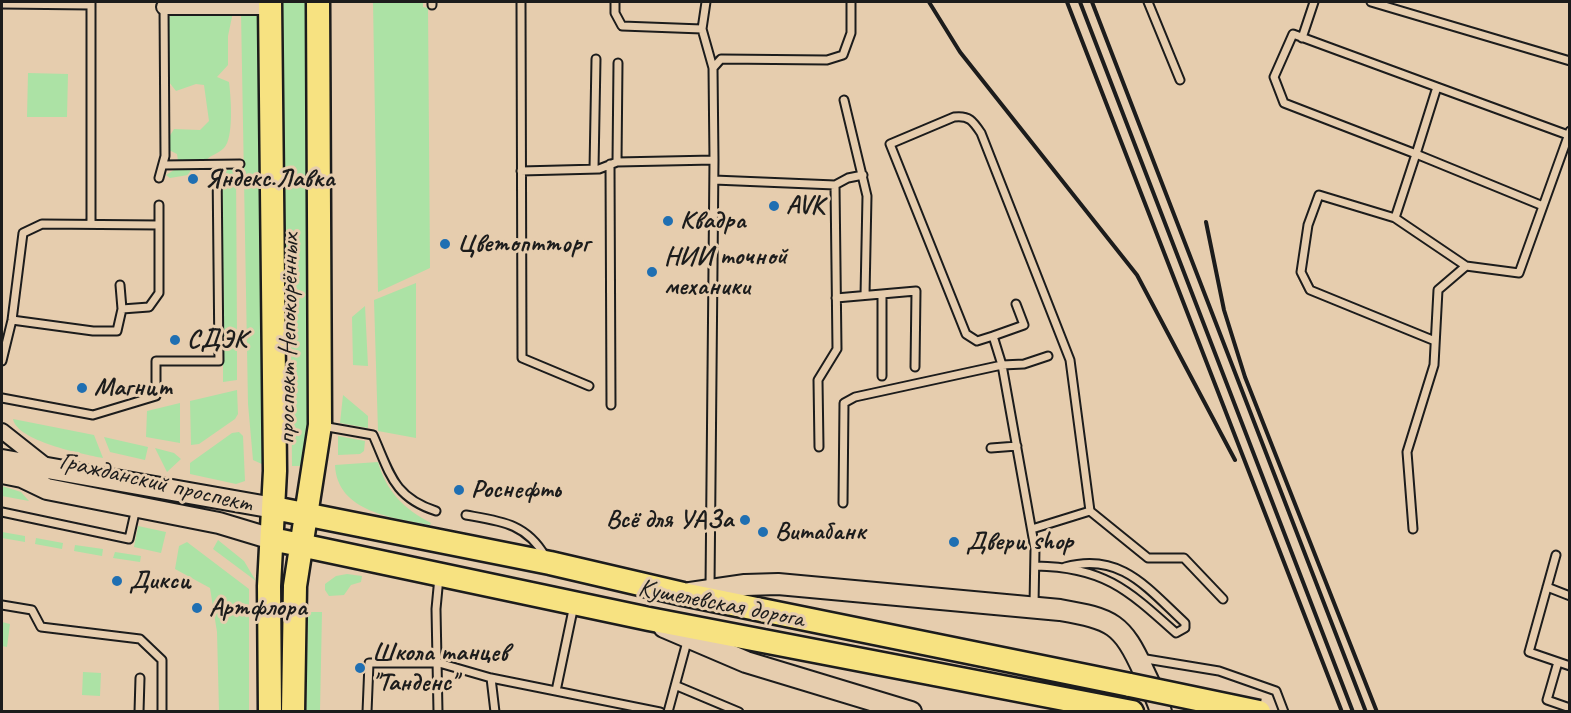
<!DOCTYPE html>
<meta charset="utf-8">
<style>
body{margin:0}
#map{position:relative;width:1571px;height:713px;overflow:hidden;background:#e6cdae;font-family:Caveat,sans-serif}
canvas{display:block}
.frame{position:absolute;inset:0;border:3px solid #1c1c1c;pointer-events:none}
</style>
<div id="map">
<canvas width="1571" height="713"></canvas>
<div class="frame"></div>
</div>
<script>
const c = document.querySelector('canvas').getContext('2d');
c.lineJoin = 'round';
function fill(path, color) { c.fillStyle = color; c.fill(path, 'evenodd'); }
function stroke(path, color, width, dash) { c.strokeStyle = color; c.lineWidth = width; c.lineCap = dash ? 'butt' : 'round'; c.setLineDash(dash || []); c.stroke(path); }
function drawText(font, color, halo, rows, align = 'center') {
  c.font = font + ' Caveat,sans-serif'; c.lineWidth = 6; c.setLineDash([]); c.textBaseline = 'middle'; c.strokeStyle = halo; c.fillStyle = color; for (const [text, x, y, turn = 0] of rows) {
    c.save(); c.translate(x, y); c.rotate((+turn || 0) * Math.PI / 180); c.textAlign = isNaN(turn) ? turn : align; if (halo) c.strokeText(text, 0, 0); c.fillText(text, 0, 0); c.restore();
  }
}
fill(new Path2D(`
 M281 2H307L310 394 303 466H292L291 340 283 272Z
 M373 2H423V7L428 8 430 268 378 292Z
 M233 12 228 36V65L217 77 229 82C231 97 234 138 224 148 218 154 210 155 204 162L195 163 188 175 170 178 166 175 179 167 177 154 163 147 174 129 200 130 209 121 204 85 196 84 176 91 161 72 169 42 166 19C182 7 213 12 233 12Z
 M241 12H260L264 465 253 460 248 404Z
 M28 73 68 74 67 117H27Z
 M236 169 237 336H224L222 175 227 170Z
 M416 283V438L378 431 374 300Z
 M365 306 368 366 353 365 352 317Z
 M223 342H237V380L223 382Z
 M237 390 238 414 235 419 199 444 191 445 190 401Z
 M343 395 368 416V428L340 423Z
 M180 403V443L146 437 147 411Z
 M13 419 94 435 103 458C82 454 17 441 13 419Z
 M239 432 243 436 245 481 236 484 190 474V463L232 433Z
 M338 436 365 441 364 451 360 454 338 455Z
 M104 437 148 447 145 460 110 452Z
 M155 448 174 453 181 459 167 472Z
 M378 462C386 491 404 509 431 523L430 525C395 518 337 513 335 465Z
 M2 486 21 492 29 501 2 496Z
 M138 526 166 532 161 553 134 547Z
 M2 532 25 536V542L2 538Z
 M36 538 63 543 62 549 35 544Z
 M218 540 244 561 256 581 213 549Z
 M187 542 249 589V711H219L217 632 210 588 175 569 179 546Z
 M75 545 103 549 102 556 74 551Z
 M115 552 141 556 140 562 113 558Z
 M347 574 362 576 361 582 351 585 344 595 329 596 325 590V584L336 576Z
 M308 612H322L320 711H306Z
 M2 622 10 624 7 647 2 646Z
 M83 672 101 673 100 696 82 695Z`), '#ace2a5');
const service = new Path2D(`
 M91 2V224
 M432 2V5
 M521 2 522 358 589 386
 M615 2V13L622 26 702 29
 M706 2 702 29 713 68 714 160 710 587
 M1148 2 1180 80
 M1371 2 1570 61
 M2 4 91 5
 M1293 34 1437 87 1416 154 1284 103 1274 77Z
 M1302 38 1314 2
 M713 68 721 59 827 60 843 55 851 33V2
 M1437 87 1568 135
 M844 100 867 196 865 295
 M617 162 618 63
 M610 164 611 405
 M163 165 240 164
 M594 169 596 59
 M521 171 599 169 617 162 714 160
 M159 178 165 156 164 5
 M714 180 835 185 837 349 818 380 819 447
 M835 185 848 178 863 175
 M1395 218 1466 266
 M120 285 122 309
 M882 294V376
 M836 298 916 291 915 367
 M12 320 93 331H117L122 309 149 307 159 293V205
 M993 336 1024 325 1016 304
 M1435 341 1310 290 1301 272 1308 225 1319 195 1395 218 1416 154 1543 206
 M2 361 12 320 23 233 42 224 159 225
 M2 398 93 415 156 396V361H219L217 165
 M322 426 373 435C390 473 393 497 436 511
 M991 448 1017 446
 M843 503 844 403 855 397 1002 365 1035 549 1034 605
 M1090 511 1148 558H1184L1223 599
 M2 512 129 539 136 508
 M466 515C500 521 526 523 545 556
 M1032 529 1090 511 1070 360 981 133C973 121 969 115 954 117L890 144 966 334 977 341 993 336 1002 365 1024 364 1048 356
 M1413 529 1407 452 1434 365 1438 290 1466 266 1519 273 1570 131
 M1556 555 1529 652 1570 666
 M1036 566C1104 567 1128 590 1176 633L1185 628V623C1147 588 1121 552 1065 567
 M1547 587 1570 596
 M2 605 32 610 41 627 140 639 162 660V712
 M1140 658 1219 671 1276 691 1284 712
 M1558 662 1547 700 1570 708
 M491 678 495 712
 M677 686 739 712
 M556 691 574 605
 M139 712 140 678
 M367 712 369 663H439L491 678 660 712
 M438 712 436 609 439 577
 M668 712 688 638`);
const minor = new Path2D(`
 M164 7H270
 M2 431 45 465`);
const secondary = new Path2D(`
 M2 460 274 508
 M2 473 22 477 47 489 219 523 272 539
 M690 593 745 585 778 584 1060 610C1112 619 1122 623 1144 672 1150 685 1157 698 1161 712
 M664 627 746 662 911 712`);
const primary = new Path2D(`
 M270 2 275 471 269 586 270 712
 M274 508 550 563 683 594 1130 685
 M272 539 649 619 1132 712
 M293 712 295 586 320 425 318 2`);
stroke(service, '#1c1c1c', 11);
stroke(minor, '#1c1c1c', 18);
stroke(secondary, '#1c1c1c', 24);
stroke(primary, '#1c1c1c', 27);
stroke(service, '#e6cdae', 7);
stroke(minor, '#e6cdae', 14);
stroke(secondary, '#e6cdae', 20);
stroke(primary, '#f7e281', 22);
stroke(new Path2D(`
 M929 2 960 52 1137 275 1235 460
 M1067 2 1342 712
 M1080 2 1353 712
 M1092 2 1366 712
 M1206 222 1224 310 1245 377 1377 712`), '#1c1c1c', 4);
const primaryBridge = new Path2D(`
 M1130 685 1259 712`);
stroke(primaryBridge, '#1c1c1c', 27, []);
stroke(primaryBridge, '#f7e281', 22);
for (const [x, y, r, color] of [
 [193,179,6,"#1f6fb2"],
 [774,206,6,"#1f6fb2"],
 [668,221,6,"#1f6fb2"],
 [445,244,6,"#1f6fb2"],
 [652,272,6,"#1f6fb2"],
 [175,340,6,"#1f6fb2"],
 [82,388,6,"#1f6fb2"],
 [459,490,6,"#1f6fb2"],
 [745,520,6,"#1f6fb2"],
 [763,532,6,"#1f6fb2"],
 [954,542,6,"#1f6fb2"],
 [117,581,6,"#1f6fb2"],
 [197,608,6,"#1f6fb2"],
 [360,668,6,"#1f6fb2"]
]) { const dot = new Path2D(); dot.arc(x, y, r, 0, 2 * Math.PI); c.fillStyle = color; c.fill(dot); stroke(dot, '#e6cdae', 2); }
drawText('bold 26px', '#1c1c1c', '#e6cdae', [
 ["Яндекс.Лавка",205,179],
 ["AVK",786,206],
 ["Квадра",680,221],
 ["Цветоптторг",457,244],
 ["НИИ точной",664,257],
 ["механики",664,287],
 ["СДЭК",187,340],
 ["Магнит",94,388],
 ["Роснефть",471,490],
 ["Всё для УАЗа",733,520,"right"],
 ["Витабанк",775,532],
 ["Двери shop",966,542],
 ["Дикси",129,581],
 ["Артфлора",209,608],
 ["Школа танцев",372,653],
 ["\"Танденс\"",372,683]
], 'left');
drawText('26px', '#1c1c1c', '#e6cdae', [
 ["проспект Непокорённых",289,339,-89],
 ["Гражданский проспект",156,483,13],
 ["Кушелевская дорога",721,604,11]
]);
</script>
